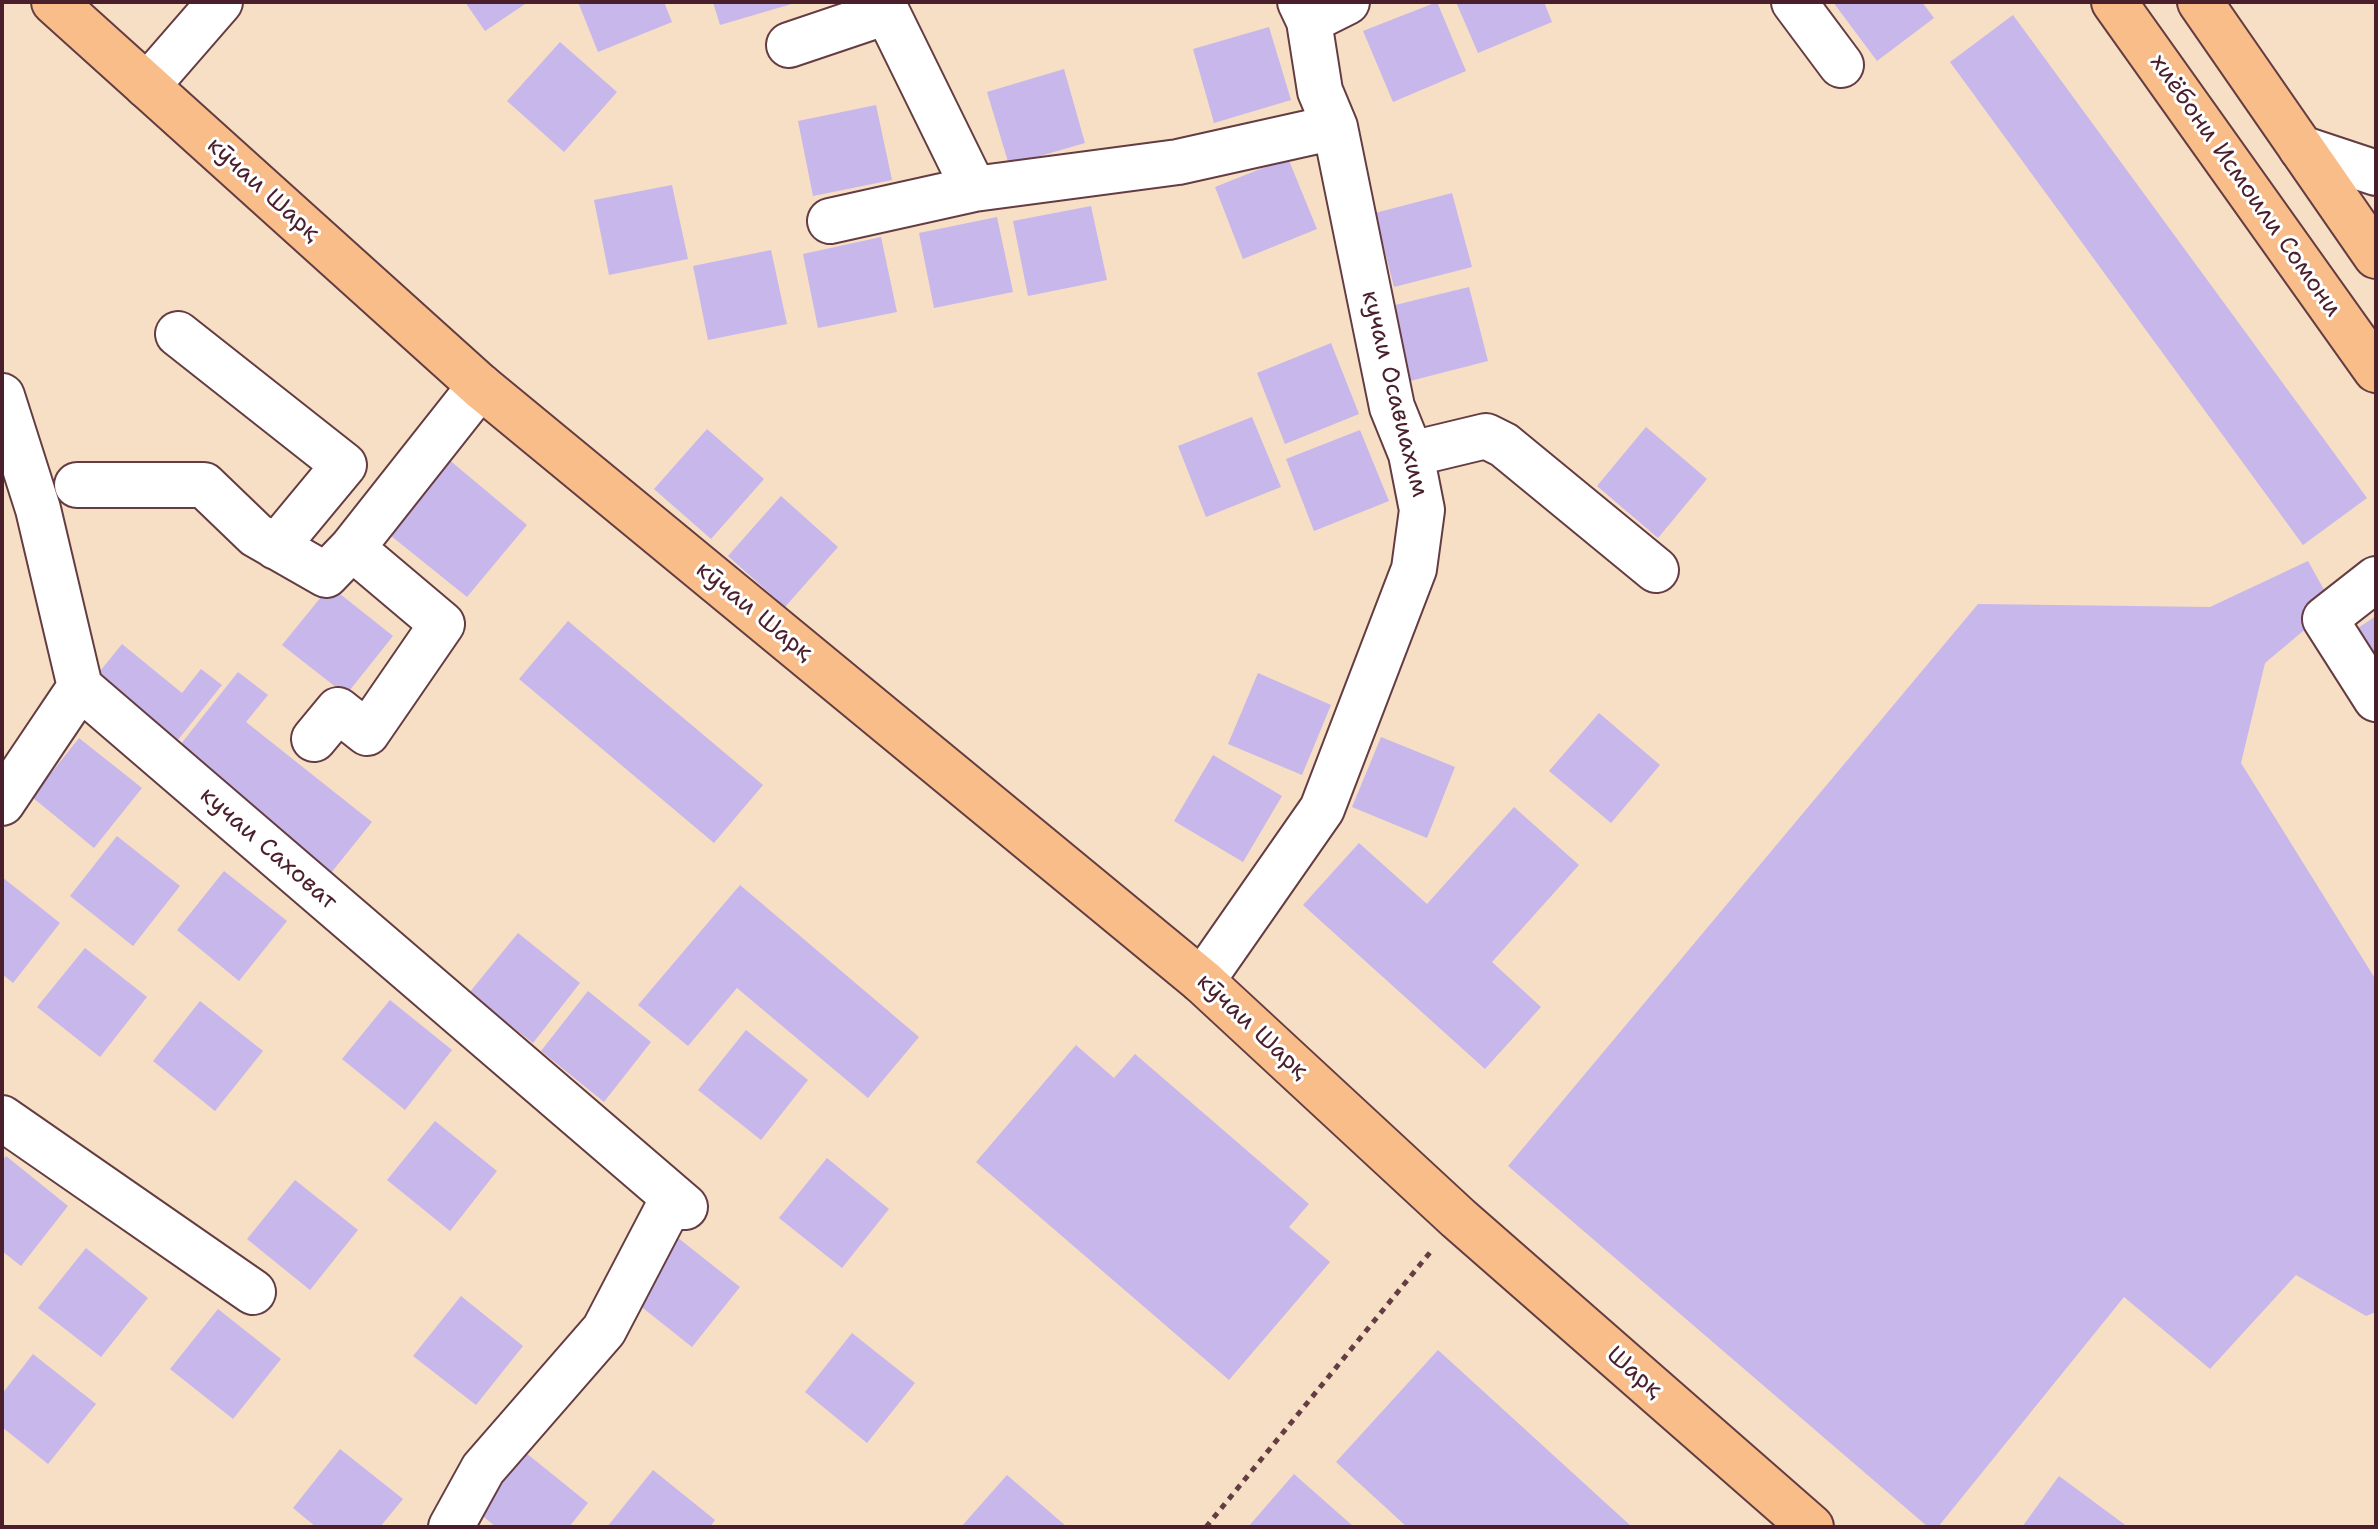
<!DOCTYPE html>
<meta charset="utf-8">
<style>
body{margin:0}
#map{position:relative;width:2378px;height:1529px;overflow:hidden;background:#f6dfc5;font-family:"Shantell Sans",sans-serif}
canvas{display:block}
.frame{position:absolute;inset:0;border:4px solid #4a1f2b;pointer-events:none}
</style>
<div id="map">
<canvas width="2378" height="1529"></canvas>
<div class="frame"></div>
</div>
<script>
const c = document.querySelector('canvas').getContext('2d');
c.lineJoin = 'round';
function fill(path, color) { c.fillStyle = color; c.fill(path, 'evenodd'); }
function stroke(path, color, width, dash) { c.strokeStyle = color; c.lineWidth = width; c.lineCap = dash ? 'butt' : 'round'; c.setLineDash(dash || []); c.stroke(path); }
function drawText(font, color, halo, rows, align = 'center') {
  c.font = font + ' "Shantell Sans",sans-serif'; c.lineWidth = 6; c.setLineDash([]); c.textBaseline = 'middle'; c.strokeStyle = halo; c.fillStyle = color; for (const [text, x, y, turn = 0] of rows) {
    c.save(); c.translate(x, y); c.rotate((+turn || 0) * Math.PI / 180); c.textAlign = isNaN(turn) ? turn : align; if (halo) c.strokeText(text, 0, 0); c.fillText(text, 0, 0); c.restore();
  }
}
fill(new Path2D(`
 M465 2H528L485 31Z
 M578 2H664L672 22 598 52Z
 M713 2H795V3L720 25Z
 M1437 2 1466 71 1393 102 1363 31Z
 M1456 2H1544L1552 22 1478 53Z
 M1833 2H1922L1934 18 1877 61Z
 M2013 15 2367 498 2303 545 1950 62Z
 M1269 27 1291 100 1214 123 1193 49Z
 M560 42 617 92 564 152 507 101Z
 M1064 69 1085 143 1009 165 987 92Z
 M876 105 892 180 813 196 798 121Z
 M1288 158 1317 229 1243 259 1215 187Z
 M672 185 688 259 609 275 594 200Z
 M1452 193 1472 267 1394 287 1375 213Z
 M1091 206 1107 280 1028 296 1013 221Z
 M997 217 1013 292 934 308 919 233Z
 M881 237 897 312 818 328 803 254Z
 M771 250 787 324 708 340 693 266Z
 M1469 287 1488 361 1410 381 1391 306Z
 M1331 343 1359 414 1285 444 1257 373Z
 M1252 417 1281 487 1206 517 1178 446Z
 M1646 427 1707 479 1658 538 1597 486Z
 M707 429 764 479 711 539 654 489Z
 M1360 430 1389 501 1314 531 1286 459Z
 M441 453 527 525 467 597 380 527Z
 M781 496 838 547 785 607 728 556Z
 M2308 561 2333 606 2265 663 2241 763 2376 980V1312L2366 1316 2296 1275 2210 1369 2124 1297 1938 1527H1928L1508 1166 1978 604 2210 607Z
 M330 586 393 636 346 695 282 645Z
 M2376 616V662L2355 630Z
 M568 621 763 785 714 843 519 679Z
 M122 644 182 693 201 669 222 685 173 746 92 681Z
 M238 672 268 695 246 722 372 822 327 878 173 754Z
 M1258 673 1331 705 1302 775 1228 744Z
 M1599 713 1660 765 1611 823 1549 771Z
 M1381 737 1455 767 1427 838 1352 807Z
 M79 738 142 788 94 848 32 797Z
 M1213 755 1282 796 1243 862 1174 821Z
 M1514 807 1579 865 1492 962 1541 1007 1485 1069 1303 905 1359 843 1427 904Z
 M117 836 180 886 133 946 70 896Z
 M224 871 287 921 239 981 177 930Z
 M2 877 60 923 13 983 2 974Z
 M740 885 919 1037 868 1098 737 988 688 1046 638 1005Z
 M518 933 580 983 533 1043 469 993Z
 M85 948 147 997 100 1057 37 1007Z
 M588 991 651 1042 604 1102 541 1051Z
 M390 1000 452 1050 405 1110 342 1059Z
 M200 1001 263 1051 215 1111 153 1061Z
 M746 1030 808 1080 761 1140 698 1090Z
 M1076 1045 1114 1078 1135 1054 1309 1204 1289 1227 1330 1262 1229 1380 976 1162Z
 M435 1121 497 1171 450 1231 387 1180Z
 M6 1156 68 1206 21 1266 2 1251V1161Z
 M827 1158 889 1209 842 1268 779 1218Z
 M295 1180 358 1230 310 1290 247 1239Z
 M677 1237 740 1287 692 1347 629 1297Z
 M86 1248 148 1298 101 1357 38 1308Z
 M461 1296 523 1346 476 1405 413 1356Z
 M218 1309 281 1359 233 1419 170 1369Z
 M852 1333 915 1383 867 1443 805 1392Z
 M1438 1350 1632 1527H1407L1336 1462Z
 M33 1354 96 1404 48 1464 2 1427V1394Z
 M340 1449 403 1499 380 1527H316L293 1508Z
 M526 1453 588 1503 569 1527H496L478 1512Z
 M653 1470 715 1520 710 1527H607Z
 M1294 1474 1354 1527H1248Z
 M1007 1475 1067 1527H961Z
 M2059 1476 2128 1527H2022Z`), '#c7b7eb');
const minor = new Path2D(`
 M1794 2 1841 65
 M1309 21 1347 2
 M789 45 887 12 974 189
 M147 86 220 2
 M2301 148 2376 173
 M830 221 974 189 1178 162 1335 127
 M178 334 344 465 276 547
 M2 396 38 509 80 687 685 1207
 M1411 454 1486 436 1504 445 1656 570
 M77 485H204L256 535 326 575 352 548 480 386
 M2376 579 2325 619 2376 699
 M314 739 338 710 367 733 442 624 352 548
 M2 803 80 687
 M1202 981 1322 809 1414 569 1422 510 1411 454 1392 407 1335 127 1320 91 1309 21 1300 2
 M2 1118 253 1292
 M451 1527 483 1469 604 1330 673 1198`);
const major = new Path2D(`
 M54 2 480 386 1202 981 1458 1218 1811 1527
 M2114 2 2376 370
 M2200 2 2376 256`);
stroke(minor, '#643c42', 48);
stroke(major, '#643c42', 48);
stroke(new Path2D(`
 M1206 1527 1432 1250`), '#643c42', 5, [6, 6]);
stroke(minor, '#fff', 44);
stroke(major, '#f8bd89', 44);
drawText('24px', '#4a1f2b', '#fff', [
 ["хиёбони Исмоили Сомони",2245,186,55],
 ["кӯчаи Шарқ",263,190,42],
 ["кучаи Осавиахим",1394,394,76],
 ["кӯчаи Шарқ",754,612,39],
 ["кучаи Саховат",268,849,41],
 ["кӯчаи Шарқ",1252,1027,43],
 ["Шарқ",1634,1373,41]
]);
</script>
